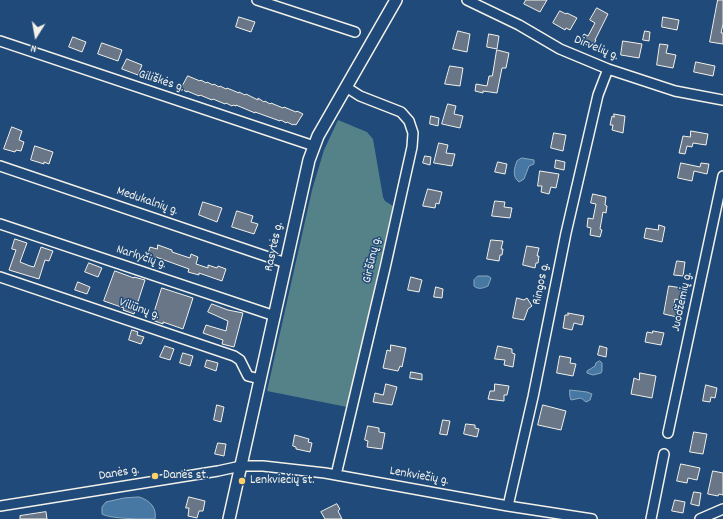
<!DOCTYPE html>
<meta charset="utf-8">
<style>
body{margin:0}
#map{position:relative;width:723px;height:519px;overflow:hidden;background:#1f4a7a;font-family:Dekko,sans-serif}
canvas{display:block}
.north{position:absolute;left:16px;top:16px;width:40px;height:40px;-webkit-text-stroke:3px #1f4a7a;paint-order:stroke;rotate:191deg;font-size:11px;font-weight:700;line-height:16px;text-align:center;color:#f4f1e8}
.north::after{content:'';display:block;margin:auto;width:14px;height:18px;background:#f4f1e8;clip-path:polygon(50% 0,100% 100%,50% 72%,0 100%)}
</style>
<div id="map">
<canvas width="723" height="519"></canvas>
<div class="north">N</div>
</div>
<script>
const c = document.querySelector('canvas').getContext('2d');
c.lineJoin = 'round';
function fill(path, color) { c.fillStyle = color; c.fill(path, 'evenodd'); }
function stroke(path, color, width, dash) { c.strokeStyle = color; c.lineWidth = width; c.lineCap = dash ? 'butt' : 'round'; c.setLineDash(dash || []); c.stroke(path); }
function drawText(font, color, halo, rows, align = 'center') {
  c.font = font + ' Dekko,sans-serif'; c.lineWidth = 3; c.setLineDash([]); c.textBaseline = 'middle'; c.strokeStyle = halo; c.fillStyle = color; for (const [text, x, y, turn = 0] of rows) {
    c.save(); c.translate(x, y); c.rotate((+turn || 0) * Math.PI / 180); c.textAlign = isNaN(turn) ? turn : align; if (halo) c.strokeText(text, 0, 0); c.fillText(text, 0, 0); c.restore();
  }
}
fill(new Path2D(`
 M338 120 367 132 373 139 383 197 385 201 393 206 347 407 267 391 312 190 324 150Z`), '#558189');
const water = new Path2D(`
 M522 158 534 160V164L529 166 524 179 519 182C512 177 514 168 517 161Z
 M478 276H488L491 278 488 286C484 288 478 290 474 286V280Z
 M600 361 602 363V371L601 373 593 375 587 373V371L595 366 596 363Z
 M570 390 587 392 592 394 590 400 586 402 581 398 571 400 570 397Z
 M139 497C150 500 157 508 155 519 142 519 111 519 102 514V507L106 502 124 498Z`);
fill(water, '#4678a3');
stroke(water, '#8ca8bf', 1);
const building = new Path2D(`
 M526 0H547L540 12 524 4Z
 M718 0H723V24L721 33H723V44L710 42Z
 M597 8 608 14 595 40H596L592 48 580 41 584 34 588 36 595 23 590 20Z
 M560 11 566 14 567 13 577 18 570 30 566 28 565 30 553 23Z
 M239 17 255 22 251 32 236 27Z
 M663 17 679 20 677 30 662 27Z
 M458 31 470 34 467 52 453 49Z
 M645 31 650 32 649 41 643 40Z
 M489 34 499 36 497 49 487 47Z
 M73 37 86 42 82 52 69 47Z
 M623 41 642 44 639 58 621 55Z
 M102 43 122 50 118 61 98 54Z
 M660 44 668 45 666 53 676 55 673 68 657 65Z
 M497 50 509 53 506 68H502L497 93 483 91V93L475 91 476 84 487 86 489 76H492Z
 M127 59 142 65 138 75 122 69Z
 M696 62 715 66 713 76 694 72Z
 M450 66 463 68 460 86 445 84Z
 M188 76 200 81 201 80 206 83 207 82 213 85 214 84 219 87 220 86 226 89 227 88 239 93V92L245 95 246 94 258 100V98L264 102 265 101 270 104 271 103 283 108 284 107 296 112 297 111 303 114 296 125 294 124 293 125 287 122 286 123 281 120 280 121 255 112V113L236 105V106L233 105 232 106 226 103 225 104 213 99 212 100 200 95 199 96 187 91V92L181 89Z
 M448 104 456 106 454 114 463 116 460 128 442 124Z
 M614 114 625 116 623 133 612 130 613 125H610L612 116 614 117Z
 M431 116 439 118 438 126 430 124Z
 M12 127 22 131 19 140 24 142 21 151 16 150 15 152 4 149Z
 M691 131 708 134 706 145 693 143 692 147 687 146 685 154 679 153 683 136 690 137Z
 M554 133 566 135 563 151 551 148Z
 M439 143 448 145 446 153 455 154 452 166 434 163Z
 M35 146 53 152 49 164 44 162V164L31 160Z
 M425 156 431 157 430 165 423 163Z
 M556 160 565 162 564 170 555 168Z
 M498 162 507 164 505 174 495 172Z
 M681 163 700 167 701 163 709 164 707 174 694 171 692 181 678 178Z
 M540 171 559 174 556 188 551 187 549 194 541 192 542 186H538Z
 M428 189 442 192 439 204 436 203 435 208 423 206Z
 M593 194 606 197 605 205 607 206 606 213 603 212 600 229 602 230 600 237 590 235 591 228 587 227 588 218 593 219 596 204 591 203Z
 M495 201 505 202 504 207 512 208 510 218 492 216Z
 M203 202 222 208 217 222 199 215Z
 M237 211 253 216 251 222 258 224 254 234 232 227Z
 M659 225 665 227 662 242 644 238 646 228 658 230Z
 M15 239 27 243 20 262 30 266 34 267 41 247 53 251 49 261 45 260 39 279 9 270 16 250 12 249Z
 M491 240 503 241 501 249H503L502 255H500L499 261 487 259Z
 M158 245 172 250V252L190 258 191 254 198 257 196 264 208 268V265L217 268 218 266 226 269 222 281 199 273V275L188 272 189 269 156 257 155 260 147 257 150 247 157 249Z
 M527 246 539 248 537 256H539L538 263H536L535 268 523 265Z
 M677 261 685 262 683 276 674 275Z
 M89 263 102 268 98 277 85 272Z
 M115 271 134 278V277L145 280 134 314 123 310 124 308 104 301Z
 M411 277 422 280 419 292 408 290Z
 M78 282 90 287 87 294 75 290Z
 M669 286 682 288 679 300 675 299 673 310 678 311 677 317 664 314Z
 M436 287 443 289 442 298 434 297Z
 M162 288 193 298 183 329 163 322V324L152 320Z
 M517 298 524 300 527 298 532 306 528 309 524 320 513 318Z
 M212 304 228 310 243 313 234 347 222 344 223 340 203 333 206 325 226 331 228 321 208 312Z
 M568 313 584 316 582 325 574 323 572 330 563 328 565 315H568Z
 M132 330 138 332 137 335 144 337 141 344 129 340Z
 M653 331 664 333 661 345 645 342 647 332 652 333Z
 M391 345 406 348 402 367 400 366 398 371 383 368 387 350 390 351Z
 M165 346 174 349 170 360 160 357Z
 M498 346 512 349V353L515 354 513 367 504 365 505 360 495 359Z
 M600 346 607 348 606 357 598 355Z
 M183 353 193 356 190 366 180 363Z
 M560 356 571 358 570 363 576 364 573 376 557 373Z
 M207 360 218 363 216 371 205 367Z
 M411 372 422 374V380L410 378Z
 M640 373 656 376 652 398 631 394 634 378 639 380Z
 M386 384 397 387 392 405 373 402 375 393 383 395Z
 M495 384 509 386 507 395H504V401L488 399 490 391H494Z
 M706 385 717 388 715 398 711 397 710 402 703 401Z
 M217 405 224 407 221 422 214 420Z
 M543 405 566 411 561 430 538 425Z
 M443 420 450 421 447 435 440 434Z
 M466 424 475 425V428L479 429 477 437 464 434Z
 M368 426 379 428V432L385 433 382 449 367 447 368 441 365 440Z
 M694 432 707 434 703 454 690 452Z
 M295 435 309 439 308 442 312 443 310 452 296 449V447L293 446Z
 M218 443 226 444 224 456 215 454Z
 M681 464 700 468 697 480 688 478 687 483 677 481Z
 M713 471 723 473V495L719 494 718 496 708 494Z
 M694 492 701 493 699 506 691 504Z
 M189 497 205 501 203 511H199L197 518 188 516 189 508H186Z
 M675 500 685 502 683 513 672 511Z
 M337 504 340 509 338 511 342 519H325L321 512Z
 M46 512 47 519H20V516Z`);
fill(building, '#687687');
stroke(building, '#f4f1e8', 1);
const minor = new Path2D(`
 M257 0 355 32
 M467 0 519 25 560 49 608 69 675 91 723 100
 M0 41 314 146
 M0 166 286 263
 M0 224 275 316
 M0 277 234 356 240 360 248 376 260 379
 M668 433 723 176
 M336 475 385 268 412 147 413 133 409 121 401 112 360 96 346 87
 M0 506 218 471 241 466H263L325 473 508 506 592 519
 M508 506 533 397 566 233 598 95 608 69
 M651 519 664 454
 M700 519 723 509`);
const major = new Path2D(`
 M229 519 309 160 318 136 396 0`);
stroke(minor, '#f4f1e8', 12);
stroke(major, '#f4f1e8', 14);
stroke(minor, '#1f4a7a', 9);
stroke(major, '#1f4a7a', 11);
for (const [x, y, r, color] of [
 [155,476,4,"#ffd166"],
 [242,481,4,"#ffd166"]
]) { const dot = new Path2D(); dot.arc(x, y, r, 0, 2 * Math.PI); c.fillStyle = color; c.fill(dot); stroke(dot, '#1f4a7a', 1.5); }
drawText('13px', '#f4f1e8', '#1f4a7a', [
 ["Dirvelių g.",596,49,22],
 ["Giliškės g.",161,82,18],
 ["Medukalnių g.",147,202,19],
 ["Rasytės g.",275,247,-78],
 ["Narkyčių g.",141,258,18],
 ["Giršūnų g.",373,260,-77],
 ["Ringos g.",542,284,-78],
 ["Juodžemių g.",683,302,-78],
 ["Viliūnų g.",139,310,19],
 ["Danės g.",119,474,-9],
 ["Lenkviečių g.",419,477,10]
]);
drawText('13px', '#f4f1e8', '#1f4a7a', [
 ["Danės st.",163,476],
 ["Lenkviečių st.",250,481]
], 'left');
</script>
